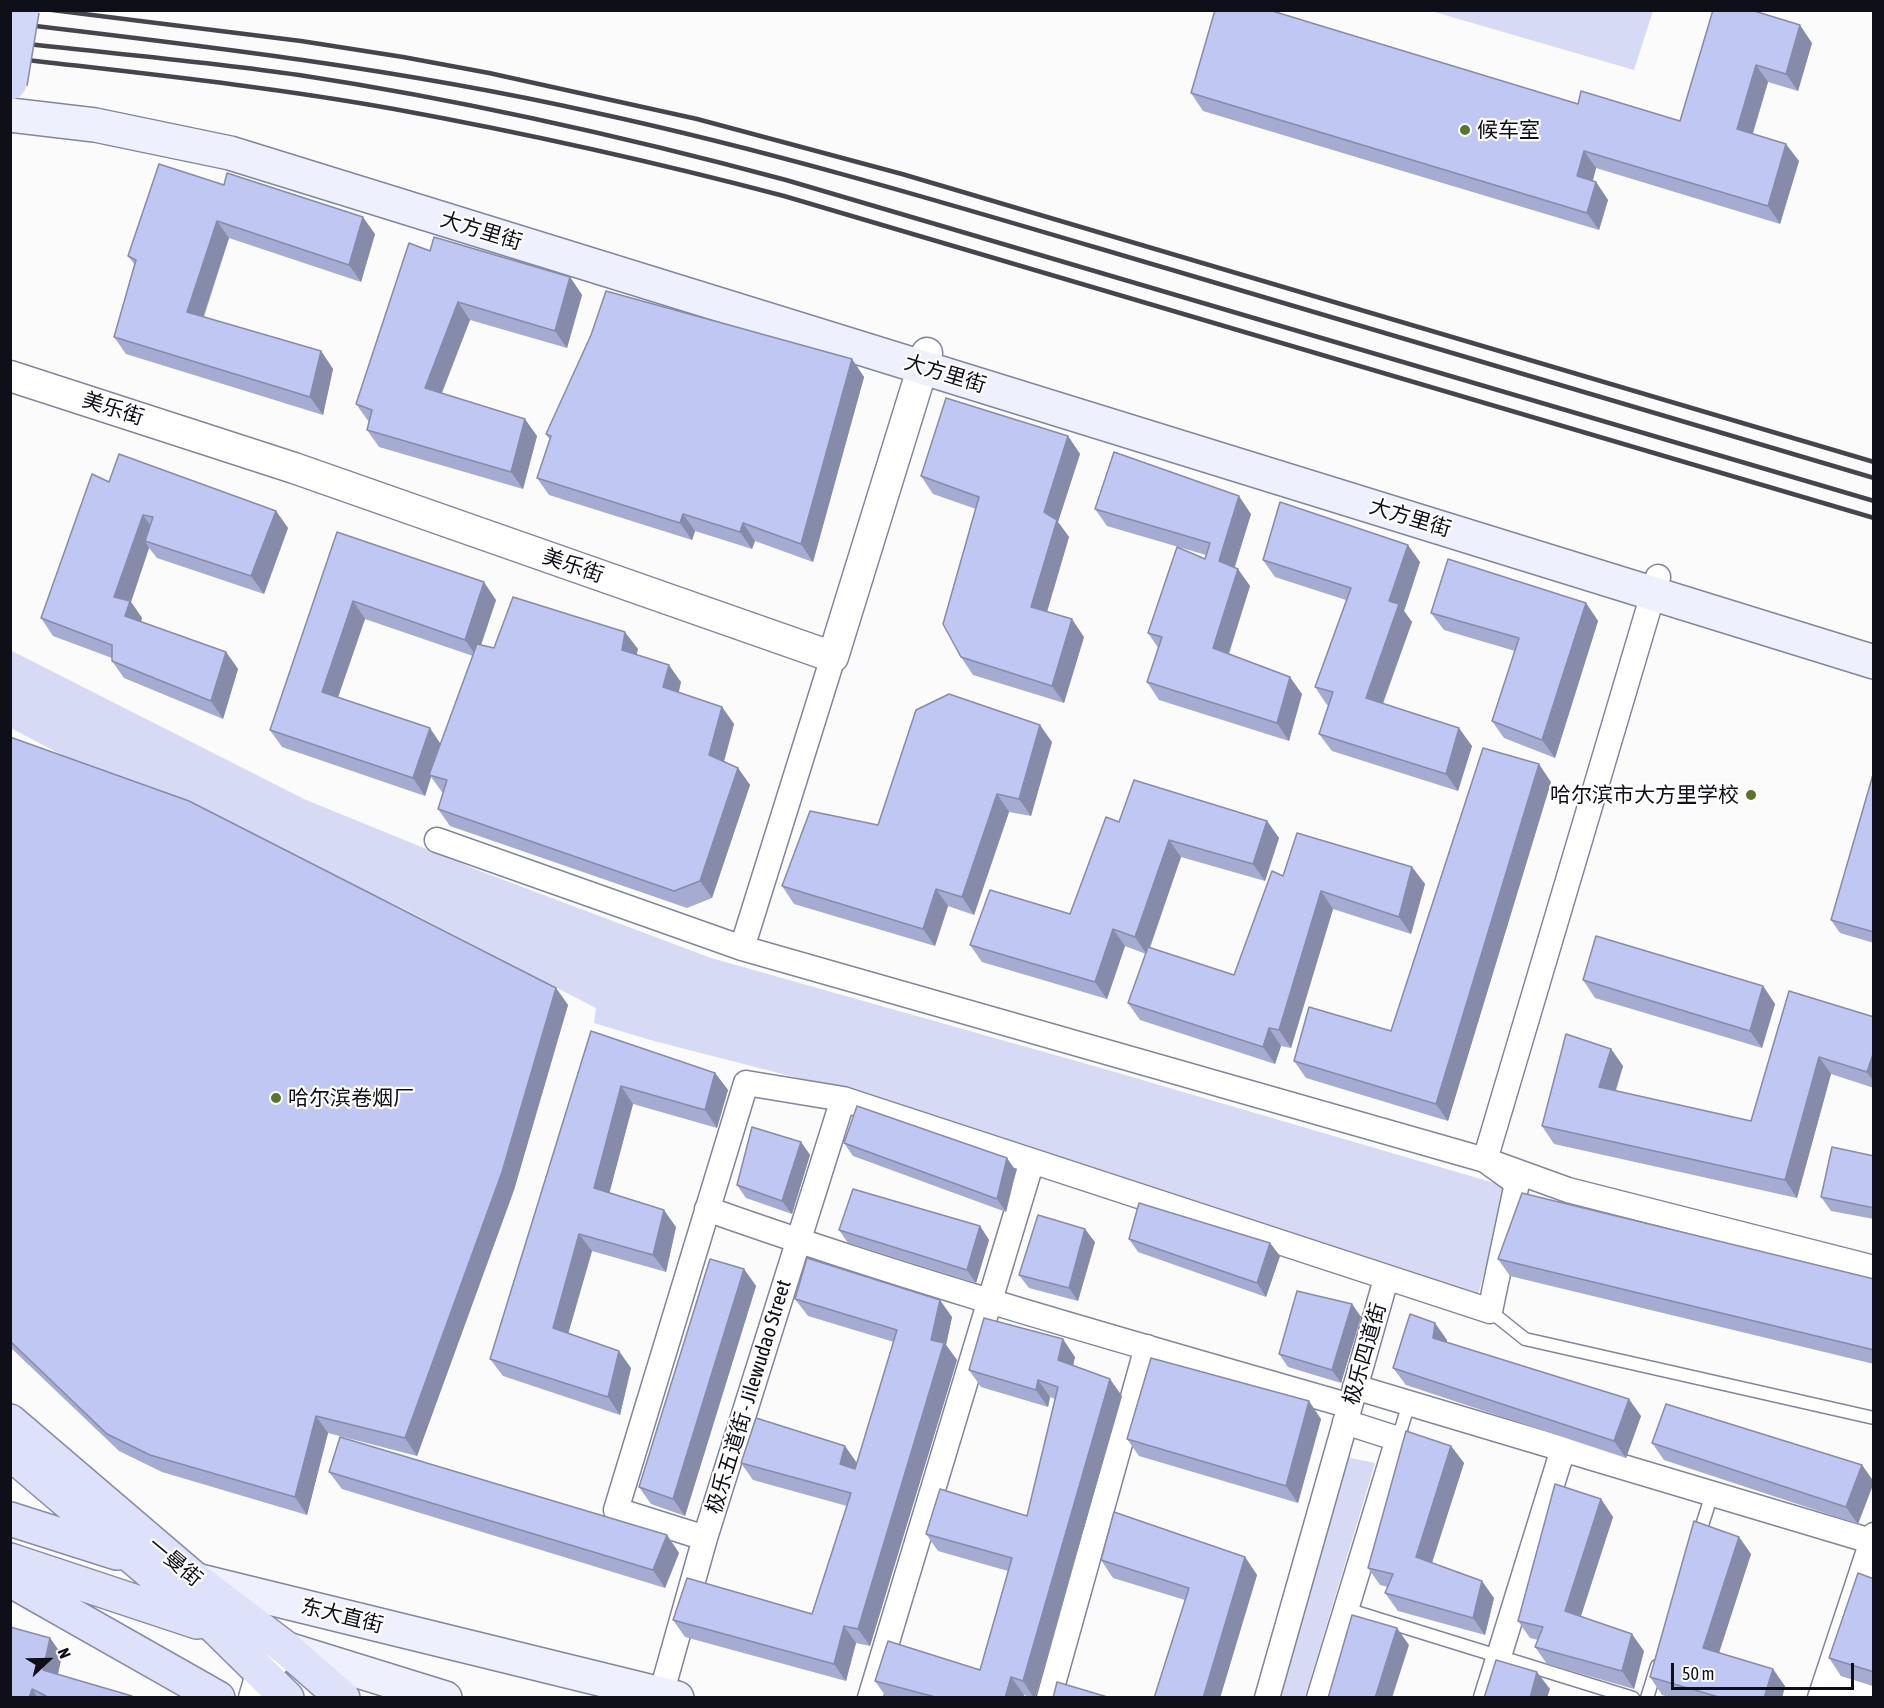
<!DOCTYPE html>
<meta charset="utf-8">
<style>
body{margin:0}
#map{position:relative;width:1884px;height:1708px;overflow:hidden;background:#fbfbfb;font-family:"Asap Condensed",sans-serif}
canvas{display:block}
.frame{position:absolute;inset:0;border:12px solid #0e0f18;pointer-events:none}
.north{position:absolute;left:18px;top:1630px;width:60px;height:60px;-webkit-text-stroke:4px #fff;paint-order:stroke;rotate:68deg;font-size:16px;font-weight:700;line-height:24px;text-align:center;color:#0e0f18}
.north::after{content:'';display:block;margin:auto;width:21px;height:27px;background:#0e0f18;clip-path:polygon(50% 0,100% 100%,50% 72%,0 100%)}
.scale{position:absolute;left:1671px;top:1663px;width:183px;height:27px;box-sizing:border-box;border:3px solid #0e0f18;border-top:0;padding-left:8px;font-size:18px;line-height:21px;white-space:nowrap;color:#0e0f18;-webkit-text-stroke:4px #fff;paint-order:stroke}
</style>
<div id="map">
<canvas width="1884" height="1708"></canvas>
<div class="frame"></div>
<div class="north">N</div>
<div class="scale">50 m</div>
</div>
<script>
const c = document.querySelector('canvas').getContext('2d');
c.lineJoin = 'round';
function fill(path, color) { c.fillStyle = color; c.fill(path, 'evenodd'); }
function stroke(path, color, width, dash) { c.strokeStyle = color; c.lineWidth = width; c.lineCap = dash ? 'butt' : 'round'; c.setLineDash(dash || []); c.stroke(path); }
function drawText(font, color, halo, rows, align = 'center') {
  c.font = font + ' "Asap Condensed","Noto Sans SC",sans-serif'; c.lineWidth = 4.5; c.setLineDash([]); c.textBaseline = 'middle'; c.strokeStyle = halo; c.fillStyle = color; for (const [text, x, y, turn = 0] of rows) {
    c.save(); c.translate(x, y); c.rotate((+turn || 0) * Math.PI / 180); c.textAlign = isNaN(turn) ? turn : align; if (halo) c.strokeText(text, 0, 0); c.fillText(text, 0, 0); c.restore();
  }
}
fill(new Path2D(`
 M1431 11H1653L1634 70Z
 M10 650 304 799 480 871 711 958 1108 1070 1508 1187 1478 1295 837 1088 654 1041 594 1023 596 1008 406 910 201 816 88 769 11 728Z
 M1346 1457 1375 1463 1305 1697 1271 1698Z`), '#d6daf5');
const service = new Path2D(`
 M1490 1311 1525 1339 1874 1418
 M1398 1439 1409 1403
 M1698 1538 1712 1494
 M1346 1609 1633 1698
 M1647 1698 1657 1666`);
const minor = new Path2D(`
 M437 840 742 948 1485 1160 1568 1190 1874 1268
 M742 948 833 657
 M707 1209C918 1284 1135 1344 1350 1406
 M1355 1387 1874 1542
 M705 1538 616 1510 746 1083 843 1099 1490 1311 1517 1183 1485 1160 1658 577
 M1825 1683 1871 1698
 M660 1698 705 1538 843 1099
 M870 1698 1032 1161
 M1049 1698 1147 1347
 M1267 1698 1386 1279
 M1319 1698 1398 1439 1345 1422
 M1486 1698 1563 1449
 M1820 1698 1874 1535`);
const tertiary = new Path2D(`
 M10 376 294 468 833 657 927 353
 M254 1698 261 1674 287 1649`);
const secondary = new Path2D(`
 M10 115 95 125 230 153 1874 662
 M196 1580 677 1698
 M287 1649 445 1698`);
const primary = new Path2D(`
 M10 1421 196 1580 287 1649 343 1698
 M10 1453 216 1628 287 1698
 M10 1519 117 1553
 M10 1560 197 1622
 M10 1580 218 1698`);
stroke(service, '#81859d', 15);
stroke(minor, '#81859d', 27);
stroke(tertiary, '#81859d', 33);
stroke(secondary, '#81859d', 36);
stroke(primary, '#868ba9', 36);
stroke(service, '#fff', 12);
stroke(minor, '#fff', 24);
stroke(tertiary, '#fff', 30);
stroke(secondary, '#eef0fd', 33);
stroke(primary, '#dde2fa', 33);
stroke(new Path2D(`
 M52 10 301 41 403 57 489 73 697 119 902 174 1874 462
 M10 23C206 46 400 69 592 112 791 155 985 215 1179 272 1411 341 1642 409 1874 478
 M10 42C106 53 203 61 299 75 463 100 626 137 786 180L1874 501
 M10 58C138 73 267 86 394 109 525 133 655 162 784 196L1874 518`), '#45464d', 4.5);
const trunkBridge = new Path2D(`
 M10 83 22 10`);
stroke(trunkBridge, '#868ba9', 36, []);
stroke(trunkBridge, '#d2d8f8', 33);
fill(new Path2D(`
 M1713 10 1812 43 1798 91 1768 82 1753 133 1799 161 1780 224 1596 168 1593 181 1596 182 1608 200 1599 230 1203 111 1191 93 1578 104 1680 121Z
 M224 185 375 234 361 282 229 238 204 317 321 351 333 369 323 415 126 354 114 337 135 265 128 256Z
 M430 251 570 277 582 295 567 348 470 320 442 393 537 436 523 489 379 447 367 430 369 422 356 404Z
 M852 359 864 377 813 562 755 541 752 549 695 531 692 540 549 495 537 478 550 440 546 434Z
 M1068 436 1080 454 1058 522 1069 537 1047 612 1084 637 1064 703 973 675 961 657 976 509 933 494 921 476Z
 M109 482 276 511 288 528 264 594 157 558 149 548 131 602 142 618 141 622 226 652 238 669 223 719 124 678 112 661V658L53 636 41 618Z
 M1095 509 1251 514 1235 567 1250 586 1229 654 1302 694 1289 741 1159 700 1147 682 1159 649 1148 633 1205 559 1206 555 1107 526Z
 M337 532 496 600 481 645 494 648 638 649 636 654 681 682 678 693 722 707 734 724 724 762 738 768 750 785 712 898 687 908 450 826 438 809 443 792H442L431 777 425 796 282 747 270 730ZM365 619 473 656 441 744 338 697Z
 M1263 560 1420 562 1404 611 1412 622 1383 704 1472 746 1458 791 1332 751 1319 734 1329 705H1327L1315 687 1346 600 1275 577Z
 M1586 603 1598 621 1555 758 1504 738 1492 721 1515 651 1444 630 1431 613Z
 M10 737 556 988 568 1005 514 1190 417 1456 328 1433 307 1515 162 1472 119 1451 10 1347Z
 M1052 742 1031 816 1009 812 974 915 948 906 935 946 794 904 782 886 878 825Z
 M1874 771V943L1840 933 1831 920Z
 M1551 782 1448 1121 1306 1078 1294 1061 1391 1031Z
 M1267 821 1279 838 1265 881 1181 857 1150 948 1234 975 1283 876 1412 867 1425 884 1411 934 1333 909 1291 1048 1281 1046 1275 1064 1140 1020 1128 1003 1146 954 1125 946 1107 999 982 962 970 945 1070 914 1119 822Z
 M1583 980 1763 986 1775 1004 1762 1048 1595 998Z
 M1789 991 1874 1017V1088L1831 1074 1797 1198 1554 1144 1542 1126 1611 1049 1623 1066 1616 1091 1751 1121Z
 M591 1031 715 1073 728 1090 717 1128 633 1104 609 1193 676 1227 666 1272 592 1251 568 1333 631 1368 620 1415 503 1376 490 1359Z
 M801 1142 810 1155 792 1214 746 1198 737 1185Z
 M844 1143 1016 1171 1006 1212 853 1156Z
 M1874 1156V1219L1831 1211 1821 1197Z
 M980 1226 989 1240 976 1283 848 1243 839 1230Z
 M1129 1239 1270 1243 1280 1256 1266 1297 1138 1252Z
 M1095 1242 1078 1301 1029 1288 1019 1275Z
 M1498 1259 1874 1279V1364L1510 1276Z
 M744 1269 756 1286 685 1516 651 1504 639 1487Z
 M795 1299 952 1317 946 1345 957 1360 870 1646 856 1643 846 1681 685 1637 673 1620 812 1614 847 1506 753 1480 741 1463H857L894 1342 808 1316Z
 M1352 1304 1361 1317 1341 1383 1288 1367 1279 1354Z
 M1447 1340V1342L1641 1416 1626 1458 1406 1385 1393 1368Z
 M1075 1357 1073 1366 1122 1396 1035 1698H1032L1024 1695 1023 1698H887L875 1681 980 1670 1008 1571 938 1551 926 1534 1027 1516 1055 1399 1050 1397 1048 1407 981 1387 969 1370Z
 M1321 1419 1298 1503 1139 1456 1127 1439Z
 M1652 1443 1862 1465 1874 1482 1858 1524 1664 1460Z
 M1451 1446 1464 1463 1432 1563 1494 1598 1485 1635 1398 1611 1385 1593 1388 1587 1380 1585 1368 1568Z
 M329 1472 667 1535 679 1553 665 1588 342 1489Z
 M1601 1499 1613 1517 1581 1616 1644 1651 1634 1689 1547 1664 1535 1647 1538 1640 1530 1638 1518 1621Z
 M1739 1537 1751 1554 1719 1653 1785 1686 1782 1698H1672L1662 1695 1650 1677Z
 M1245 1557 1257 1575 1220 1698H1154L1185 1600 1113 1578 1101 1560Z
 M1874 1579V1686L1841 1676 1829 1658Z
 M50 1638 62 1655 58 1674 132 1698H10Z`), '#a5abd1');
fill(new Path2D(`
 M1800 25 1812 43 1798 91 1786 74Z
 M1756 65 1768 82 1749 146 1737 129Z
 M1786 144 1799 161 1780 224 1768 206Z
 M1584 151 1596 168 1589 194 1577 176Z
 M1596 182 1608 200 1599 230 1587 213Z
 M363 217 375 234 361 282 349 265Z
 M217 221 229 238 199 329 187 312Z
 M570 277 582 295 567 348 555 331Z
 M458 302 470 320 437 405 425 388Z
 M321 351 333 369 323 415 310 397Z
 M852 359 864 377 813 562 801 544Z
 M525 419 537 436 523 489 511 472Z
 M1068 436 1080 454 1058 522 1069 537 1043 625 1031 607 1044 512Z
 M1239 496 1251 514 1231 578 1219 561Z
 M276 511 288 528 264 594 251 576Z
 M683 514 695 531 692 540 680 523Z
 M143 515 155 532 145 541 149 548 131 602 142 618 137 633 125 616 114 597Z
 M743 523 755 541 752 549 740 532Z
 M1408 545 1420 562 1404 611 1412 622 1378 716 1366 698 1389 601Z
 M1238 569 1250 586 1225 665 1213 648Z
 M484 582 496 600 477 657 465 640Z
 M353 601 365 619 334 709 322 692Z
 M1586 603 1598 621 1555 758 1542 740Z
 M1072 619 1084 637 1064 703 1052 686Z
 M625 632 638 649 634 667 622 650Z
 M226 652 238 669 223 719 211 701Z
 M669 665 681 682 676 705 663 687Z
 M1290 677 1302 694 1289 741 1277 723Z
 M722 707 734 724 721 772 709 755Z
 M1040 725 1052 742 1031 816 1019 799Z
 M430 728 442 746 429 775 431 777 425 796 413 778Z
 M1459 728 1472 746 1458 791 1446 774Z
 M1539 764 1551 782 1448 1121 1436 1104Z
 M738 768 750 785 712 898 700 881Z
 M997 794 1009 812 974 915 962 897Z
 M1267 821 1279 838 1265 881 1253 864Z
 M1169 840 1181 857 1147 955 1135 937Z
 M1412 867 1425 884 1411 934 1399 917Z
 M936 889 948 906 935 946 923 929Z
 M1321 891 1333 909 1291 1048 1279 1030Z
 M1113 929 1125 946 1107 999 1095 982Z
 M1763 986 1775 1004 1762 1048 1750 1031Z
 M556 988 568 1005 514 1190 417 1456 405 1438Z
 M1269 1028 1281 1046 1275 1064 1263 1047Z
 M1611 1049 1623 1066 1611 1104 1599 1087Z
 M1874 1051V1082L1867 1072Z
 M1819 1057 1831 1074 1797 1198 1785 1180Z
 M715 1073 728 1090 717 1128 705 1110Z
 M621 1086 633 1104 606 1206 594 1188Z
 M801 1142 810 1155 792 1214 782 1201Z
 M1007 1158 1016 1171 1006 1212 997 1199Z
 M664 1210 676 1227 666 1272 653 1255Z
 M980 1226 989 1240 976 1283 967 1270Z
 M1085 1229 1095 1242 1078 1301 1069 1288Z
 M579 1234 592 1251 565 1345 553 1328Z
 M1270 1243 1280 1256 1266 1297 1257 1283Z
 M744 1269 756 1286 685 1516 673 1499Z
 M940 1300 952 1317 946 1345 957 1360 870 1646 858 1629Z
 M1352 1304 1361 1317 1341 1383 1332 1370Z
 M1435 1323 1447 1340 1445 1355 1433 1338Z
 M1063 1339 1075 1357 1070 1378 1058 1360Z
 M619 1351 631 1368 620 1415 608 1397Z
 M1110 1379 1122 1396 1035 1698H1034L1023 1681Z
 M1038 1380 1050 1397 1048 1407 1036 1390Z
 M1629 1399 1641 1416 1626 1458 1614 1441Z
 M1309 1401 1321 1419 1298 1503 1286 1486Z
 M316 1416 328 1433 307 1515 295 1497Z
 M845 1446 857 1463 852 1481 840 1464Z
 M1451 1446 1464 1463 1428 1575 1416 1557Z
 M1862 1465 1874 1482 1858 1524 1846 1507Z
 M1601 1499 1613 1517 1577 1628 1565 1611Z
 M667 1535 679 1553 665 1588 653 1570Z
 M1739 1537 1751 1554 1715 1665 1703 1648Z
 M1245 1557 1257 1575 1220 1698H1203Z
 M1482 1581 1494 1598 1485 1635 1473 1618Z
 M844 1626 856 1643 846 1681 834 1664Z
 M1397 1628 1409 1645 1392 1698H1375Z
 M1632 1634 1644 1651 1634 1689 1622 1671Z
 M50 1638 62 1655 55 1687 43 1670Z
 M1773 1669 1785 1686 1782 1698H1764Z
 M1537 1672 1550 1689 1547 1698H1530Z
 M1011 1677 1024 1695 1023 1698H1005Z
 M32 1689 38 1698H29Z`), '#868baa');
const building = new Path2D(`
 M1215 10H1269L1578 104 1581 91 1680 121 1713 10H1751L1800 25 1786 74 1756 65 1737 129 1786 144 1768 206 1584 151 1577 176 1596 182 1587 213 1191 93Z
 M159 164 224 185 227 173 363 217 349 265 217 221 187 312 321 351 310 397 114 337 136 260 128 256Z
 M434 237 570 277 555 331 458 302 425 388 525 419 511 472 367 430 372 410 356 404 409 243 430 251Z
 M606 291 852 359 801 544 743 523 740 532 683 514 680 523 537 478 551 436 546 434 591 335Z
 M946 398 1068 436 1044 512 1057 520 1031 607 1072 619 1052 686 961 657 943 624 979 497 921 476Z
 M1114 452 1239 496 1219 561 1238 569 1213 648 1290 677 1277 723 1147 682 1162 637 1148 633 1177 547 1205 559 1210 543 1095 509Z
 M119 454 276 511 251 576 145 541 153 517 143 515 114 597 130 601 125 616 226 652 211 701 112 661V645L41 618 92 474 109 482Z
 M1280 502 1408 545 1389 601 1399 604 1366 698 1459 728 1446 774 1319 734 1333 692 1315 687 1351 588 1263 560Z
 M337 532 484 582 465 640 353 601 322 692 430 728 413 778 270 730Z
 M1448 559 1586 603 1542 740 1492 721 1519 638 1431 613Z
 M513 597 625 632 622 650 669 665 663 687 722 707 709 755 738 768 700 881 674 891 438 809 447 780 429 775 477 644 494 648Z
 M949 694 1040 725 1019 799 997 794 962 897 936 889 923 929 782 886 810 811 878 825 916 710Z
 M10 737 189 801 556 988 502 1172 405 1438 316 1416 295 1497 150 1455 107 1434 10 1341Z
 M1483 748 1539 764 1436 1104 1294 1061 1309 1007 1391 1031Z
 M1874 771V932L1831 920Z
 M1134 780 1267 821 1253 864 1169 840 1135 937 1113 929 1095 982 970 945 990 890 1070 914 1106 817 1119 822Z
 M1297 833 1412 867 1399 917 1321 891 1279 1030 1269 1028 1263 1047 1128 1003 1148 947 1234 975 1272 871 1283 876Z
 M1596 936 1763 986 1750 1031 1583 980Z
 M1789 991 1874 1017V1051L1867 1072 1819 1057 1785 1180 1542 1126 1566 1034 1611 1049 1599 1087 1751 1121Z
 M591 1031 715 1073 705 1110 621 1086 594 1188 664 1210 653 1255 579 1234 553 1328 619 1351 608 1397 490 1359Z
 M857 1106 1007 1158 997 1199 844 1143Z
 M752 1127 801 1142 782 1201 737 1185Z
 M1832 1147 1874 1156V1208L1821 1197Z
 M853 1189 980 1226 967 1270 839 1230Z
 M1522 1193 1874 1279V1350L1498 1259Z
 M1139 1203 1270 1243 1257 1283 1129 1239Z
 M1038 1215 1085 1229 1069 1288 1019 1275Z
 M807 1258 940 1300 931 1340 944 1343 858 1629 844 1626 834 1664 673 1620 687 1578 812 1614 851 1493 741 1463 756 1418 845 1446 840 1464 855 1469 897 1330 795 1299Z
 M710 1259 744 1269 673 1499 639 1487Z
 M1297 1291 1352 1304 1332 1370 1279 1354Z
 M1410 1314 1435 1323 1433 1338 1629 1399 1614 1441 1393 1368Z
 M984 1318 1063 1339 1058 1360 1110 1379 1023 1681 1011 1677 1005 1698H939L875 1681 888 1641 980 1670 1012 1558 926 1534 940 1489 1027 1516 1058 1387 1038 1380 1036 1390 969 1370Z
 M1151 1358 1309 1401 1286 1486 1127 1439Z
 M1666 1404 1862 1465 1846 1507 1652 1443Z
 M1406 1431 1451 1446 1416 1557 1482 1581 1473 1618 1385 1593 1393 1574 1368 1568Z
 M340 1437 667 1535 653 1570 329 1472Z
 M1555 1484 1601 1499 1565 1611 1632 1634 1622 1671 1535 1647 1543 1627 1518 1621Z
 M1114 1512 1245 1557 1203 1698H1154L1189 1588 1101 1560Z
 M1694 1521 1739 1537 1703 1648 1773 1669 1764 1698H1722L1650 1677Z
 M1858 1573 1874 1579V1672L1829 1658Z
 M1352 1615 1397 1628 1375 1698H1328Z
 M10 1627 50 1638 43 1670 132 1696 131 1698H46V1696L32 1689 29 1698H10Z
 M1496 1660 1537 1672 1530 1698H1484Z
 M1057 1682 1111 1698H1053Z`);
fill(building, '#c0c7f3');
stroke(building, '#868baa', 1.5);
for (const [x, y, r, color] of [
 [1465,130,6,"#58752a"],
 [1751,795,6,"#58752a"],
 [276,1098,6,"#58752a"]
]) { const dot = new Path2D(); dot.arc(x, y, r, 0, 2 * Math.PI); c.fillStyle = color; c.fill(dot); stroke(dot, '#fff', 2); }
drawText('21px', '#0e0f18', '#fff', [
 ["候车室",1477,130],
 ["哈尔滨市大方里学校",1739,795,"right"],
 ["哈尔滨卷烟厂",288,1098]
], 'left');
drawText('21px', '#0e0f18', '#fff', [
 ["大方里街",481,231,17],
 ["大方里街",945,374,17],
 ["美乐街",113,409,18],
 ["大方里街",1410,518,17],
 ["美乐街",573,566,19],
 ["极乐四道街",1365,1354,-74],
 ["极乐五道街 - Jilewudao Street",749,1397,-73],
 ["一曼街",175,1562,40],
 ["东大直街",342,1616,14]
]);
</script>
